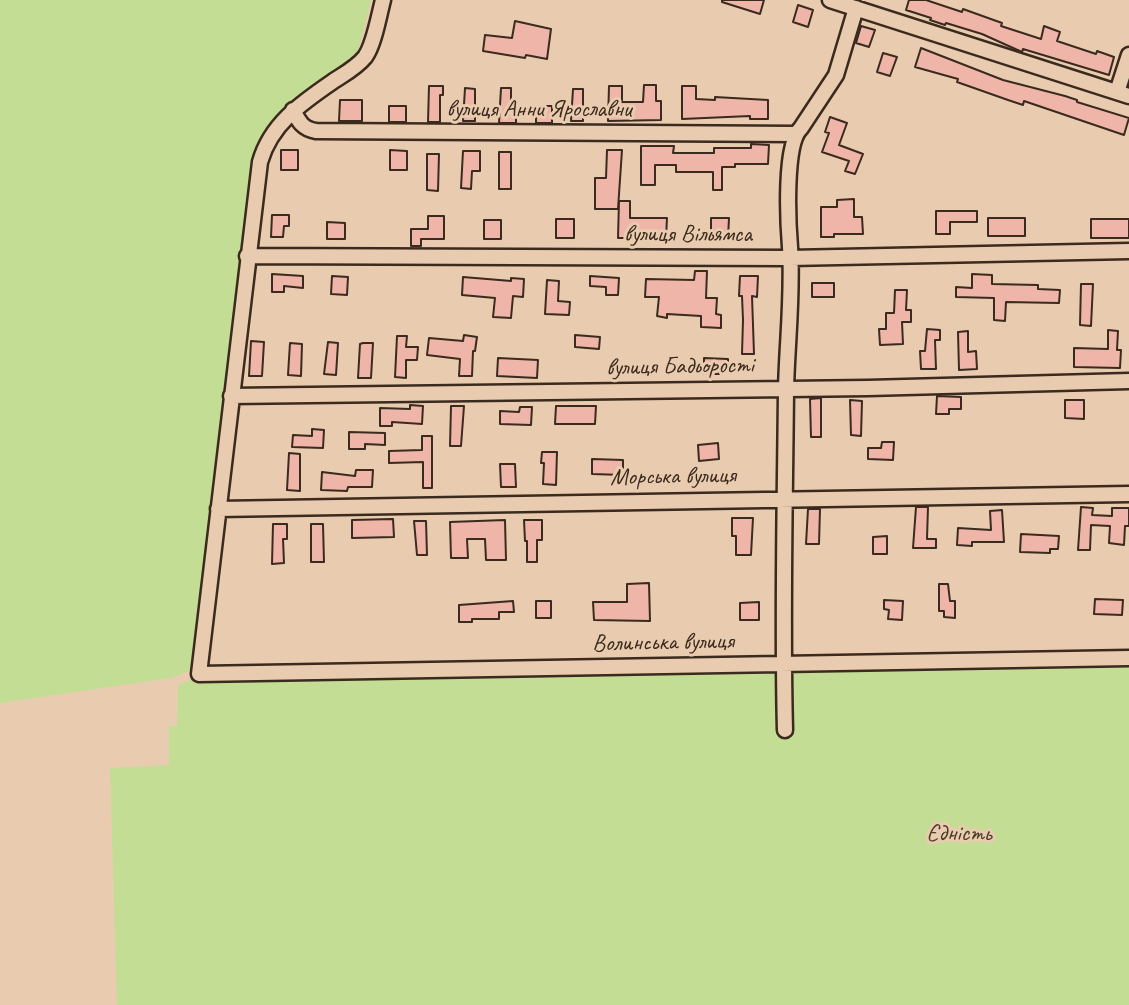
<!DOCTYPE html>
<meta charset="utf-8">
<style>
body{margin:0}
canvas{display:block;background:#e9ccaf}
</style>
<canvas width="1129" height="1005"></canvas>
<script>
const c = document.querySelector('canvas').getContext('2d');
c.lineJoin = 'round';
function fill(path, color) { c.fillStyle = color; c.fill(path, 'evenodd'); }
function stroke(path, color, width, dash) { c.strokeStyle = color; c.lineWidth = width; c.lineCap = dash ? 'butt' : 'round'; c.setLineDash(dash || []); c.stroke(path); }
function drawText(font, color, halo, rows, align = 'center') {
  c.font = font + ' Caveat,sans-serif'; c.lineWidth = 6; c.setLineDash([]); c.textBaseline = 'middle'; c.strokeStyle = halo; c.fillStyle = color; for (const [text, x, y, turn = 0] of rows) {
    c.save(); c.translate(x, y); c.rotate((+turn || 0) * Math.PI / 180); c.textAlign = isNaN(turn) ? turn : align; if (halo) c.strokeText(text, 0, 0); c.fillText(text, 0, 0); c.restore();
  }
}
fill(new Path2D(`
 M0 0H371L357 55 352 62 261 144 194 669 171 678 0 703Z
 M1129 661V1005H117L110 768 169 765V726H177L178 687 180 684 199 677Z`), '#c3dd94');
const building = new Path2D(`
 M722 0H764L760 14 722 2Z
 M909 0H926L962 12 963 9 1002 23 1001 26 1041 39 1044 26 1060 32 1057 41 1096 54 1097 51 1114 57 1109 75 1023 49 1022 52 982 34 946 23 945 25 930 20 931 18 906 10Z
 M798 5 813 10 808 27 793 22Z
 M515 21 551 29 547 59 526 55 525 58 483 51 485 35 512 38Z
 M861 26 875 30 869 47 856 43Z
 M921 48 1003 80 1065 96 1077 100V102L1129 118 1124 135 1024 101 1023 105 1008 100 957 82 958 79 915 67Z
 M883 53 897 57 890 76 877 72Z
 M644 85H656V101H661V120L608 121 609 86H622V102H643Z
 M429 86H443V95H440V122H428Z
 M682 86H696V99L715 100V97L768 100V119H750V116L682 119Z
 M465 88 475 89V121H463Z
 M501 88H511V105H516V123H499Z
 M573 89H583V121H571Z
 M340 100H362V121H339Z
 M389 106H406V122H389Z
 M536 106H552V123H536Z
 M830 117 847 123 839 145 863 154 855 174 845 171 849 161 822 152 829 133 825 132Z
 M751 144 769 145 768 164H735V167H722V190H713V172H676V165H655V185H641V146H674L673 153H714V148H751Z
 M281 150H298V170H281Z
 M390 150 407 151V170H390Z
 M607 150H622L618 209H595V178H606Z
 M463 151H480V171H472L471 189 461 188Z
 M499 152H511V189H499Z
 M427 154H439L438 191 427 190Z
 M854 199V217H862L863 234H834V237H821V207H837V200Z
 M619 201H630V218H667L666 238H618Z
 M936 211H977V222H950V234H936Z
 M272 215H289V226H284L283 237H271Z
 M428 216H444V239H421V246H411V229H428Z
 M711 218H729L728 238H711Z
 M988 218H1025V236H988Z
 M556 219H574V238H556Z
 M1091 219H1129V238H1091Z
 M484 220H501V239H484Z
 M327 222 345 223V239H327Z
 M695 271H707L706 298H717L716 314 721 315V328L701 327V316L667 314V318L657 316 659 297H645L646 279 694 280Z
 M272 274 303 276V288L284 286V292H272Z
 M972 274 992 275V284L1038 285V289L1060 290 1059 303 1006 302 1005 321 994 320V298L956 297V287L972 288Z
 M332 276 348 277 347 295 331 294Z
 M590 276 619 278 618 295H606V287L590 286Z
 M740 276H758L757 297 752 296 754 354H742L743 320 742 296H739Z
 M463 277 511 281V278L524 279 523 297 513 296 511 318 493 317 495 298 462 295Z
 M547 280 559 281 558 301 570 302 569 315 545 314Z
 M812 283H834V297H812Z
 M1081 284H1093L1091 326 1080 325Z
 M895 290H907L906 310H911V322H902L903 344 880 345 879 329H886V313H894Z
 M927 329 940 330V340H935L936 369H921L920 351H925Z
 M1108 330 1118 331 1117 350H1121L1120 368 1074 367V348L1108 349Z
 M968 331V352L976 351 977 369 959 370 958 332Z
 M464 335 477 337 475 351H473L472 376H459L460 359 427 355 429 338 463 341Z
 M575 335 600 337 599 349 575 347Z
 M397 336H407L406 347H418L417 360H406V378L395 377Z
 M251 341 264 342 262 376H249Z
 M328 342 338 343 336 375 324 374Z
 M290 343 302 344 301 376 288 375Z
 M363 343H373L371 378H358L360 344Z
 M498 358 538 360 537 378 497 376Z
 M704 358 728 359V371H719V374H704Z
 M937 396 961 397V409H949V414H936Z
 M821 398V437H811L810 399Z
 M850 400 862 401 861 436 851 435Z
 M1065 400H1084V419L1065 418Z
 M410 405 423 406 422 424 392 422V426H380V408L410 409Z
 M451 406H464L461 446H450Z
 M556 406H596L595 424H555Z
 M520 407H532L531 425 500 424V411L519 412Z
 M312 429 324 430 323 448 292 447 293 435 312 436Z
 M349 432 385 433V445L365 444V449H349Z
 M422 436H432V488H423V462L389 463V451L422 450Z
 M882 442H894L893 460 868 459V448H881Z
 M718 443 719 459 699 461 698 445Z
 M542 452H557L556 485 543 484 544 463H541Z
 M289 453 300 454V491L287 490Z
 M592 459 623 460V475L592 474Z
 M500 464H515L516 487H501Z
 M356 470H373L372 487H348L347 491 321 490 322 472 355 476Z
 M916 507H928L927 539H936V548H913Z
 M1081 507 1093 508 1092 515 1112 516V508H1129V526H1125L1124 545 1109 543 1110 526 1091 525 1090 550H1078Z
 M808 509H820L819 544H806Z
 M1002 510 1004 542H972V546L957 545 958 528 991 530 990 511Z
 M732 518H753L751 555H736V536H732Z
 M393 519 394 537 352 538V520Z
 M505 520 506 560H486L485 539H467L468 558H451L450 522Z
 M524 520H542V540H537V562H527V541H525Z
 M414 521H426L427 555H417Z
 M273 524H287V539H283L284 563 272 564Z
 M311 524H323L324 562H311Z
 M1021 534 1059 536 1058 549H1050V553L1020 552Z
 M887 536V554H873V537Z
 M649 583 650 621 594 620 593 602H627V584Z
 M939 584H948L950 601H955V618L944 617V611H939Z
 M1095 599 1123 600 1122 615 1094 614Z
 M884 600 903 601 902 620 888 619 889 610 884 609Z
 M513 601 514 612H499V619H472V622H459V605Z
 M536 601H551V618H536Z
 M759 602V620H740V603Z`);
fill(building, '#efb5a9');
stroke(building, '#3b2a1e', 2);
const minor = new Path2D(`
 M383 0C379 15 374 45 365 57 357 67 346 73 335 80 303 102 271 123 260 162L199 674 1129 658
 M830 0 1129 96
 M1117 92 1129 55
 M293 110C299 122 303 129 316 131L795 134
 M247 256 790 258 1129 251
 M231 396 868 388 1129 381
 M218 509 1129 494
 M785 730C782 617 785 504 786 390 787 343 793 295 790 247 788 223 784 144 801 128L836 75 856 8`);
stroke(minor, '#3b2a1e', 19);
stroke(minor, '#e9ccaf', 14);
drawText('24px', '#3b2a1e', '#e9ccaf', [
 ["вулиця Анни Ярославни",539,110],
 ["вулиця Вільямса",688,235],
 ["вулиця Бадьорості",680,367,-1],
 ["Морська вулиця",673,477,-1],
 ["Волинська вулиця",663,643,-1]
]);
drawText('24px', '#493c2a', '#e9ccaf', [
 ["Єдність",959,834]
]);
</script>
